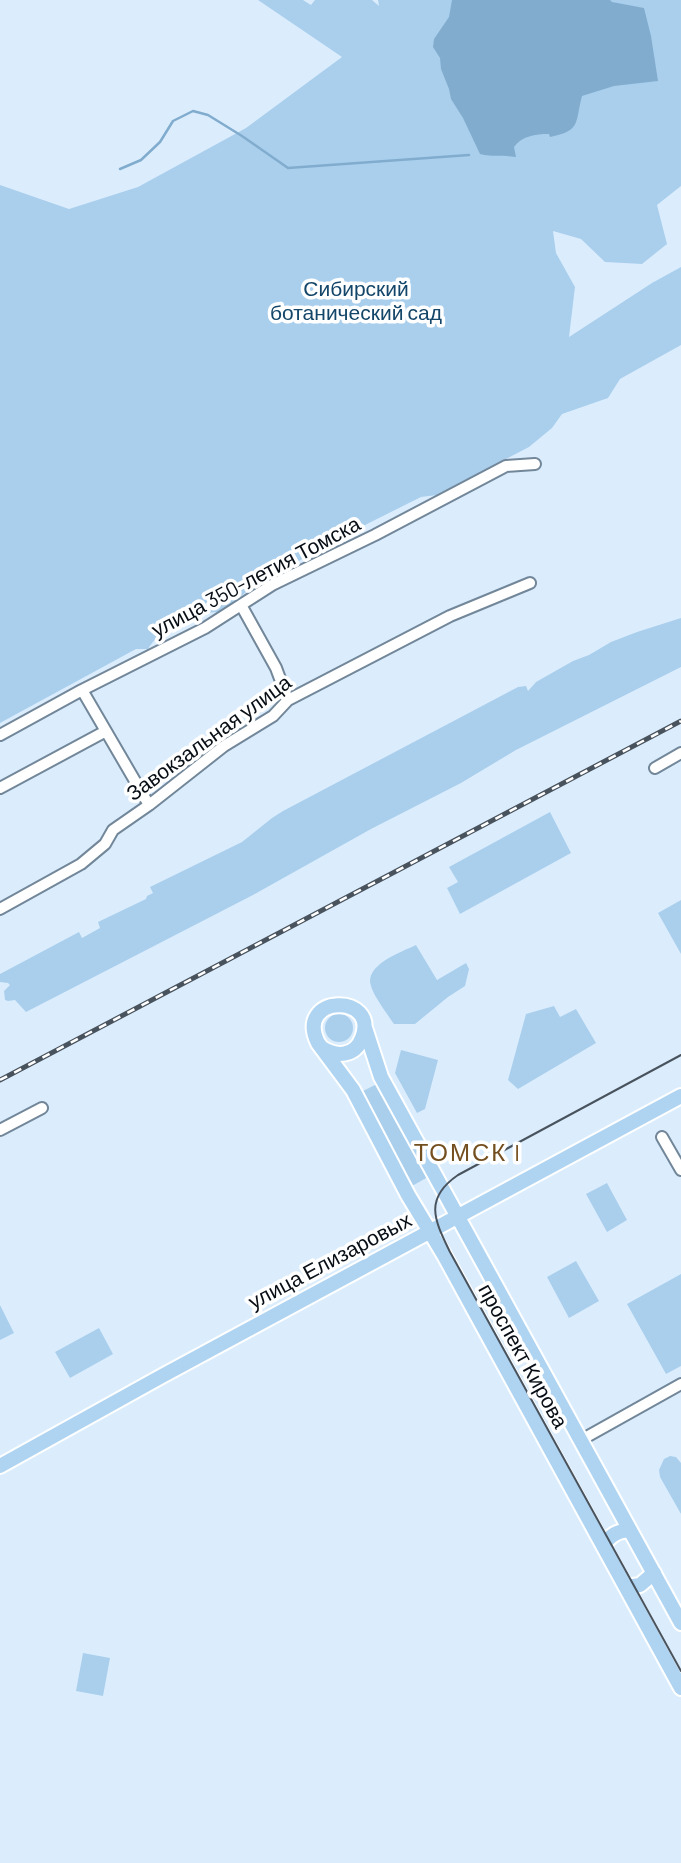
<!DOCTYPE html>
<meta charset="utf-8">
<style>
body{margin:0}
canvas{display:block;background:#dbedfd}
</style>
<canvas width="681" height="1863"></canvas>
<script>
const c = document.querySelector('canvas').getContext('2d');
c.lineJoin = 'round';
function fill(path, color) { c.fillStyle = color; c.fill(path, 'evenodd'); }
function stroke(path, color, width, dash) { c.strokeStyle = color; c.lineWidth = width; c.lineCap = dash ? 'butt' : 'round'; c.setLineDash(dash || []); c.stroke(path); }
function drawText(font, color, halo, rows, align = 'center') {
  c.font = font + ' Barlow,sans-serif'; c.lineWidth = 7; c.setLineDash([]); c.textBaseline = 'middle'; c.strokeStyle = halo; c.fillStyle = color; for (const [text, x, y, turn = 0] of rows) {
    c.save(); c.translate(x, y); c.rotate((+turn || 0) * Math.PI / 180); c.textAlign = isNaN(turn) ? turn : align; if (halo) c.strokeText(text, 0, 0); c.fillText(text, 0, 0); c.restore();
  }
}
fill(new Path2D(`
 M258 0H303L311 5 315 0H372L379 6 378 0H681V186L657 205 667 244 642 264 605 262 581 239 553 231 556 253 575 287 569 337 652 283 681 267V345L620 379 608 398 562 414 552 428 529 447 437 495 421 497 367 524 351 533 345 540 331 543 288 567 249 590 219 612 202 613 173 629 169 633C159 633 153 641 148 649H136L0 723V185L69 209 138 187 246 128 342 57Z
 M681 618V667L516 750 461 783 371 829 253 895 26 1012 15 1000 8 1001 5 1000 4 991 10 985 8 983 0 982V974L79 932 82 938 100 928 98 922 146 899 147 896 153 893 150 887 242 842 272 818 283 811 518 687 526 686 528 691 536 682 573 661 589 655 611 642 637 632Z
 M550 812 571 853 460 914 447 888 458 882 449 867Z
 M681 900V954L658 913Z
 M416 945 437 980 466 963 469 969 465 986 448 997 415 1024H394C388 1015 373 995 371 986 364 965 401 952 416 945Z
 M554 1006 560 1017 576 1009 596 1043 518 1089 508 1080 526 1014Z
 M325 1028a14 14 0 1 1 28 0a14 14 0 1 1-28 0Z
 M401 1050 438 1060 425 1109 417 1113 395 1073Z
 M377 1084 428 1177 412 1186 361 1092Z
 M607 1183 627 1220 607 1232 586 1194Z
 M576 1261 599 1301 569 1318 547 1277Z
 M681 1274V1366L666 1374 627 1304Z
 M0 1305 14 1333 0 1340Z
 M99 1328 113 1354 70 1378 55 1352Z
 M670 1456 676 1457 681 1463V1514L660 1477 659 1470 664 1459Z
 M83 1653 110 1658 103 1696 76 1691Z`), '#aacfed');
fill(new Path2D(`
 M452 0H610L612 2 644 8 651 36 658 81 614 86 582 96C575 123 581 131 550 137L549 134C535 134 522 136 514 147L516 157C503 155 492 157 480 154L463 118 451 99 449 89 441 69 440 58 433 47 434 39 449 17Z`), '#81acce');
stroke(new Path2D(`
 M120 169 141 160 160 142 173 121 193 111 208 115 242 136 288 168 469 155`), '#81acce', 2.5);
const minor = new Path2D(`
 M241 605 276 668 288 700
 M82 690 149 805
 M0 735 82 690 205 628 272 585 375 535 506 466 535 464
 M655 768 681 753
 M0 788 106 731
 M0 909 81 864 105 844 113 830 149 805 224 746 273 716 288 700 450 616 530 583
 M0 1130 42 1108
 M662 1137 681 1170
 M581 1440 681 1384`);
const major = new Path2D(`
 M365 1028 381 1077 681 1623
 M322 1048C336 1057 355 1057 362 1038 380 993 294 994 318 1043L353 1090 408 1195 444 1255 681 1688
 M0 1466 162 1376 681 1096
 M603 1545C611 1535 617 1531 630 1530
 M626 1587 640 1585 654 1573`);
stroke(minor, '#728799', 14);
stroke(major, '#fff', 18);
stroke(minor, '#fff', 10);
stroke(major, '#afd4f2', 14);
stroke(new Path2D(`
 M681 1055 458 1175C423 1199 435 1221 450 1252L681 1671`), '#49535d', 2);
const rail = new Path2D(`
 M0 1080 681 721`);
stroke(rail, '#49535d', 5);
stroke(rail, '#fff', 2.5, [8]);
drawText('21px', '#144669', '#fff', [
 ["Сибирский",356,289],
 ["ботанический сад",356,313]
]);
drawText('21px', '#070e15', '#fff', [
 ["улица 350-летия Томска",256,577,-28],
 ["Завокзальная улица",209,738,-36],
 ["улица Елизаровых",330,1261,-28],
 ["проспект Кирова",523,1356,61]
]);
c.letterSpacing = '2px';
drawText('24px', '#734e1e', '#fff', [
 ["ТОМСК I",468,1153]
]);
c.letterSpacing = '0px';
</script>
